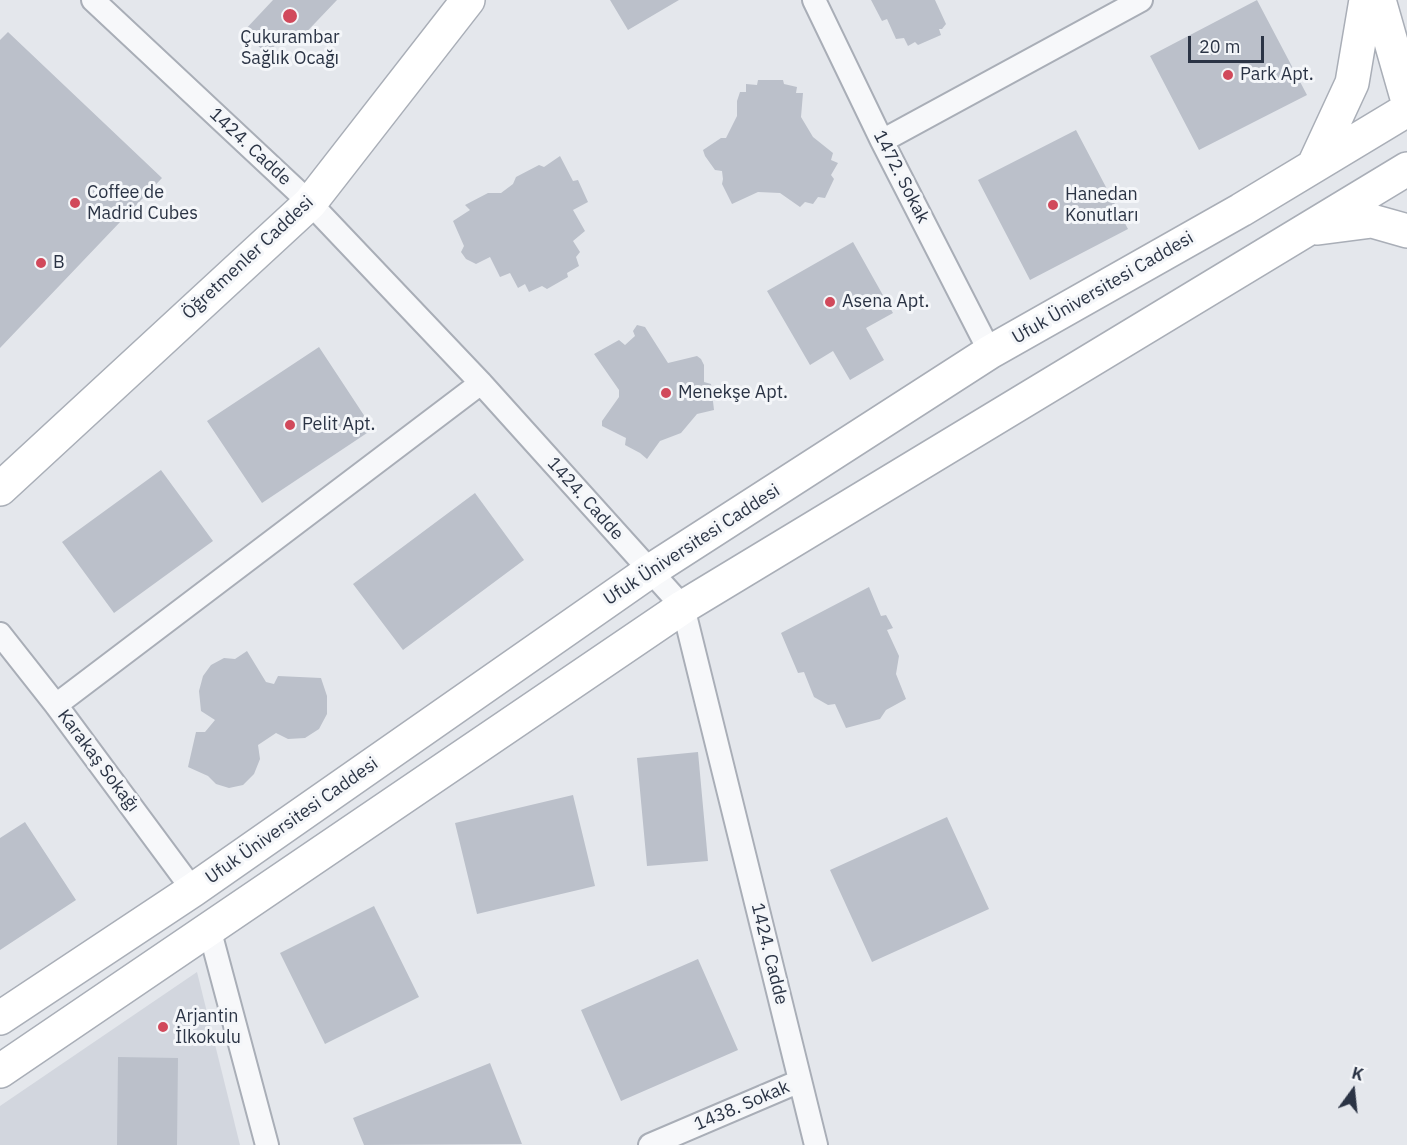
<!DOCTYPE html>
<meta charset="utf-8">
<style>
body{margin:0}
#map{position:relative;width:1407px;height:1145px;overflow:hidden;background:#e4e7ec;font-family:"IBM Plex Sans",sans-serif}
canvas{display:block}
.north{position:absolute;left:1323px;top:1061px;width:60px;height:60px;-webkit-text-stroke:4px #f4f6f9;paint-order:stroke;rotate:15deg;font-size:16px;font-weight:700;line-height:24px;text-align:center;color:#2b3445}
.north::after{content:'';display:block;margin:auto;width:21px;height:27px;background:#2b3445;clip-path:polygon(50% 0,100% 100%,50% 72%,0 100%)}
.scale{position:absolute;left:1188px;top:36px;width:76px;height:27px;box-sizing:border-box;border:3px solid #2b3445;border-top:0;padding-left:8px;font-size:18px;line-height:21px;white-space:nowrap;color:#2b3445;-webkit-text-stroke:4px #f4f6f9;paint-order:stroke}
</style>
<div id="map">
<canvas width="1407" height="1145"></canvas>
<div class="north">K</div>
<div class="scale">20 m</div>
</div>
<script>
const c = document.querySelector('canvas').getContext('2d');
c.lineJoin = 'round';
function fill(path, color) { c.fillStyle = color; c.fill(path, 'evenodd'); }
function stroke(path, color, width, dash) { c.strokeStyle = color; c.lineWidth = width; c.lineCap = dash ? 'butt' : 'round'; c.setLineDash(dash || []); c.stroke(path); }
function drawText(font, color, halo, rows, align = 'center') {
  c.font = font + ' "IBM Plex Sans",sans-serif'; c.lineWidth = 6; c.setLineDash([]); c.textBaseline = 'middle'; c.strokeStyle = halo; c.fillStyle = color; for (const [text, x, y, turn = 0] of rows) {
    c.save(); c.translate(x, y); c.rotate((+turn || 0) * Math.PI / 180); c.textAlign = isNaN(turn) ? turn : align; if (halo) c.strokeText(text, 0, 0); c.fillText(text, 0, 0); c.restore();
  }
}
fill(new Path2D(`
 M197 972 240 1145H0V1106Z`), '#d2d6de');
fill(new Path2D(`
 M273 0H337L296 43 286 34 267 54 243 32Z
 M610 0H679L628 30Z
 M871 0H935L946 24 942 29H939L941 35 918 45 915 42 908 46 904 38 896 39 887 19 882 21Z
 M1257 0 1307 95 1199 150 1150 56Z
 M8 32 162 178 0 348V40Z
 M758 80H783L784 84 797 87 796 93H803L801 117 813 137 833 153 831 160 838 163 831 175 834 179 825 198 818 197 813 204 805 202 800 207 780 193 758 192 732 204 722 184 723 179 722 171 715 170 705 156 703 150 721 138H726L737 116V101L740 92H746V84L757 85Z
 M1076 130 1128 229 1030 280 978 180Z
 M560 156 573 181 578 180 588 202 573 210 585 231 573 241 580 252 576 257 579 266 567 273 568 277 547 289 542 286 529 292 525 284 518 288 510 273 500 277 490 257 476 264 466 259 461 252 464 246 453 221 470 210 465 205 488 193H501L513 184 516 177 539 165 544 167Z
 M853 242 893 313 866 328 884 360 850 380 833 351 810 365 767 291Z
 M637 325 645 327 668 363 697 356 701 359 704 365V382L711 384 714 410 697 414 681 433 660 441 647 459 640 453 625 445 626 438 602 426V421L619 397V390L594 354 619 340 625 345 635 336 633 331Z
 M319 347 373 429 262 503 207 421Z
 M161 470 213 541 114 613 62 542Z
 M475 493 524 560 403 650 353 584Z
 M869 587 881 616 886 615 893 628 887 630 899 656 896 674 906 699 886 710 880 719 846 728 835 704 828 705 814 697 804 672 798 673 781 633Z
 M247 651 266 682 274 684 278 676 321 678 327 696V714L319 729 305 738 288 739 276 733 258 745 260 759 254 774 243 785 229 788 216 784 208 776 188 767 196 732H205L215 720 201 711 199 691 203 676 211 665 224 658 235 659Z
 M698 752 708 861 647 866 637 758Z
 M573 795 595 886 477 914 455 823Z
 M947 817 989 909 872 962 830 870Z
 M25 822 76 900 0 950V838Z
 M374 906 419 997 325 1044 280 953Z
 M698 959 738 1050 621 1101 581 1010Z
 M118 1057 178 1058 177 1145H117Z
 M490 1063 522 1144 364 1145 353 1118Z`), '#bbc0ca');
const street = new Path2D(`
 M93 0 310 203 481 383 683 607 816 1145
 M814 0 882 141 990 352
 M882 141 1141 0
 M0 634 56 705 193 890
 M56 705 481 383
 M209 928 267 1145
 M650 1145 800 1081`);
const secondary = new Path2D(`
 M1379 0 1407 98
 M1314 165 1352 83 1366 0
 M1318 228 1372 221 1407 231
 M0 489 310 203 468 0
 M0 1018 193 890 650 571 990 352 1241 210 1407 110
 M0 1071 683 607 1407 169`);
stroke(street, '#a9aeb7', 26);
stroke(secondary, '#a9aeb7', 36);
stroke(street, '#f7f8fa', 22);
stroke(secondary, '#fff', 33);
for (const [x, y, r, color] of [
 [290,16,8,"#d1495b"],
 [1228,75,6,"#d1495b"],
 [75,203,6,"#d1495b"],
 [1053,205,6,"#d1495b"],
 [41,263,6,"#d1495b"],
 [830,302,6,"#d1495b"],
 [666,393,6,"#d1495b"],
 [290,425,6,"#d1495b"],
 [163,1027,6,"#d1495b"]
]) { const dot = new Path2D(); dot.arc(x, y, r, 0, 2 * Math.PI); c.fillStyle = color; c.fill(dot); stroke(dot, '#f4f6f9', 2); }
drawText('18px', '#2b3445', '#f4f6f9', [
 ["Çukurambar",290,38,"center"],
 ["Sağlık Ocağı",290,59,"center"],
 ["Park Apt.",1240,75],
 ["Coffee de",87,193],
 ["Madrid Cubes",87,214],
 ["Hanedan",1065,195],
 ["Konutları",1065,216],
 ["B",53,263],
 ["Asena Apt.",842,302],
 ["Menekşe Apt.",678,393],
 ["Pelit Apt.",302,425],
 ["Arjantin",175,1017],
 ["İlkokulu",175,1038]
], 'left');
drawText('18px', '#2b3445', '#f4f6f9', [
 ["1424. Cadde",250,147,43],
 ["1472. Sokak",901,177,63],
 ["Öğretmenler Caddesi",248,258,-43],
 ["Ufuk Üniversitesi Caddesi",1103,288,-30],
 ["1424. Cadde",585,499,48],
 ["Ufuk Üniversitesi Caddesi",692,545,-33],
 ["Karakaş Sokağı",98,761,53],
 ["Ufuk Üniversitesi Caddesi",292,821,-35],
 ["1424. Cadde",769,954,76],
 ["1438. Sokak",742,1106,-23]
]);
</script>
